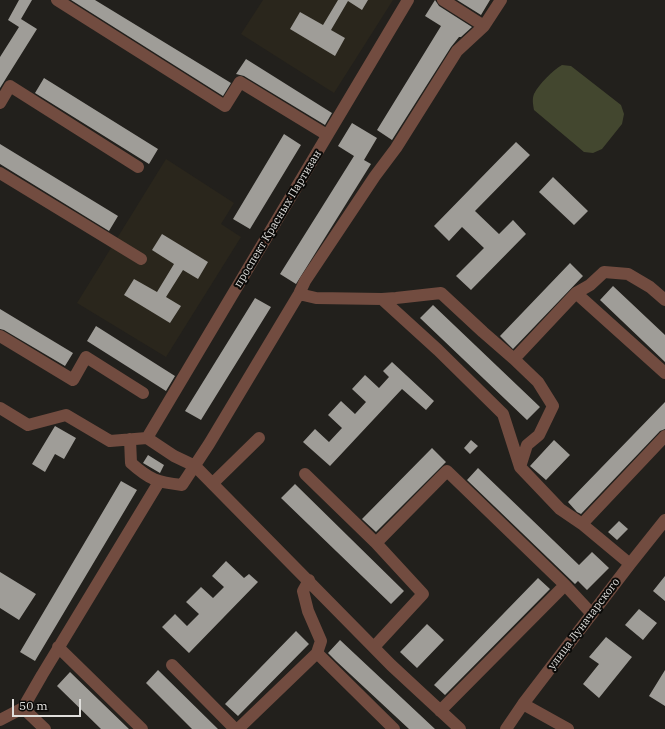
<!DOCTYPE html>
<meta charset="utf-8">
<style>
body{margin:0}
#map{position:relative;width:665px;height:729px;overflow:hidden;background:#22201c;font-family:"IBM Plex Serif",serif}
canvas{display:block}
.scale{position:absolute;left:12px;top:699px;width:69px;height:18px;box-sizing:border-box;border:2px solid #e0dfdc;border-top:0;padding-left:5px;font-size:12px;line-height:14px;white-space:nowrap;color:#e0dfdc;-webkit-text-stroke:3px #0b0a08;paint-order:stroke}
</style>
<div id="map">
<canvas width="665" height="729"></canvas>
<div class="scale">50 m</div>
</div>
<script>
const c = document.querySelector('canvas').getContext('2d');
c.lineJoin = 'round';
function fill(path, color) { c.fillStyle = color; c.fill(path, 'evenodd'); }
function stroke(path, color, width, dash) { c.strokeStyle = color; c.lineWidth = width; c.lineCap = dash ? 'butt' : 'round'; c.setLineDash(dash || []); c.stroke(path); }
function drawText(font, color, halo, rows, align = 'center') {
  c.font = font + ' "IBM Plex Serif",serif'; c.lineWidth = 4; c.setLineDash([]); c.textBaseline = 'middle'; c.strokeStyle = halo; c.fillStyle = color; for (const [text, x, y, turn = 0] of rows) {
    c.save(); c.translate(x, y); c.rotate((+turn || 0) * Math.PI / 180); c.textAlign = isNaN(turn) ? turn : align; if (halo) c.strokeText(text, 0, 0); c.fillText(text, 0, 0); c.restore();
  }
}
fill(new Path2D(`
 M263 0H393L334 93 241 34Z
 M166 159 234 203 221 224 241 237 166 357 77 303Z`), '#2a261c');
fill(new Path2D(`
 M562 65 571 66 621 105 624 114 622 124 602 149 593 153 584 152 534 110C533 104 532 99 534 94 539 84 553 70 562 65Z`), '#43472f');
fill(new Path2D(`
 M19 0H32L21 19 37 29 0 88V57L19 27 8 20Z
 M71 0H95L231 83 223 96Z
 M338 0H368L362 10 348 1 331 30 345 38 335 56 290 29 300 12 323 25Z
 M435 0 439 6 472 27 461 37H459L451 47 392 140 377 130 441 26 425 16Z
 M457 0H490L481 15Z
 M246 59 332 113 325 125 244 76 236 74Z
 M44 78 158 149 149 164 35 93Z
 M352 123 377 138 364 160 371 164 296 284 280 274 354 156 338 146Z
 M284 134 301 145 250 229 233 219Z
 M516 142 530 155 475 211 499 234 513 220 526 234 471 290 456 276 484 248 462 227 449 241 434 226Z
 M0 144 118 216 109 231 0 164Z
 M553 177 588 211 574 225 539 192Z
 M162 234 208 262 198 279 183 270 166 297 181 306 170 323 124 295 134 279 157 292 174 264 152 250Z
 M570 263 583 276 513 349 500 336Z
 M613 286 665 335V362L600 300Z
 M255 298 271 307 201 420 185 411Z
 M433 305 540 407 527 420 420 318Z
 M0 309 73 353 65 366 4 330 0 329Z
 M96 326 175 376 166 391 87 341Z
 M392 362 434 401 426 410 402 389 330 466 303 442 315 429 329 442 342 428 328 415 341 401 355 414 366 402 352 389 365 375 379 388 389 377 383 371Z
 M665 402V429L660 431 581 514 577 512 568 502Z
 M55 426 76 438 64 459 55 454 45 472 32 464Z
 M471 440 478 446 470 454 464 448Z
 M554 440 570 455 546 480 530 466Z
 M432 448 446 462 376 532 362 519Z
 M148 455 164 465 160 473 143 463Z
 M478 468 579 565 592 552 609 568 587 590 578 581 575 584 467 480Z
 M121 481 137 490 35 661 20 652Z
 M295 484 404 591 391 604 281 498Z
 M619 521 628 529 617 540 608 532Z
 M226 561 244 578 249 574 258 582 189 653 162 627 175 614 187 626 199 614 186 602 201 587 213 598 224 587 212 576Z
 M0 572 36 594 19 620 0 608Z
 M665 576V601L653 591Z
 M538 578 550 589 445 695 434 685Z
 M639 609 657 623 643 640 625 625Z
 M427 624 444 640 417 668 400 652Z
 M296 631 309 644 238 716 225 704Z
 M606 637 632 657 599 698 583 684 599 664 589 657Z
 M340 640 435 729H409L336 661 328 653Z
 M158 670 218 729H192L146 683Z
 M665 670V706L649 696Z
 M70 672 129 729H101L57 686Z`), '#9f9d98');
stroke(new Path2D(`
 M57 0 225 106 240 82 327 135
 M443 0 484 26
 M0 103 10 86 138 167
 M0 173 141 259
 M576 293 590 285 604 272 628 274 650 287 665 300
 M299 294 316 298 382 299 396 298 441 293 483 332 514 359 576 293 665 373
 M382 299 438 350 503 414 520 467 560 509 582 524 630 564
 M0 336 73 380 86 357 143 393
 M514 359 538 382 553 406 539 435 527 445 520 467
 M0 408 28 425 66 415 110 441 147 438 174 456 195 466 391 665 460 729
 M147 438 408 0
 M130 439 131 463C150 480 157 482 182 485L209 444 299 294 305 281 375 176 396 148 457 51 484 26 501 0
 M305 474 376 543 423 594 374 647
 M213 483 259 438
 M582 524 665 436
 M376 543 447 471 565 585 592 614
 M58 647 142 729
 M317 653 394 729
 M172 665 235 729
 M523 704 568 729
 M23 708 42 675 159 482
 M440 711 565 585
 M0 720 23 708 45 729
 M238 729 317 653 321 641 308 611 303 591 309 580
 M506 729 523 704 630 564 665 520`), '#724c40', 12);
drawText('11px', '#e0dfdc', '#0b0a08', [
 ["проспект Красных Партизан",278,219,-59],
 ["улица Луначарского",584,624,-53]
]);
</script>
